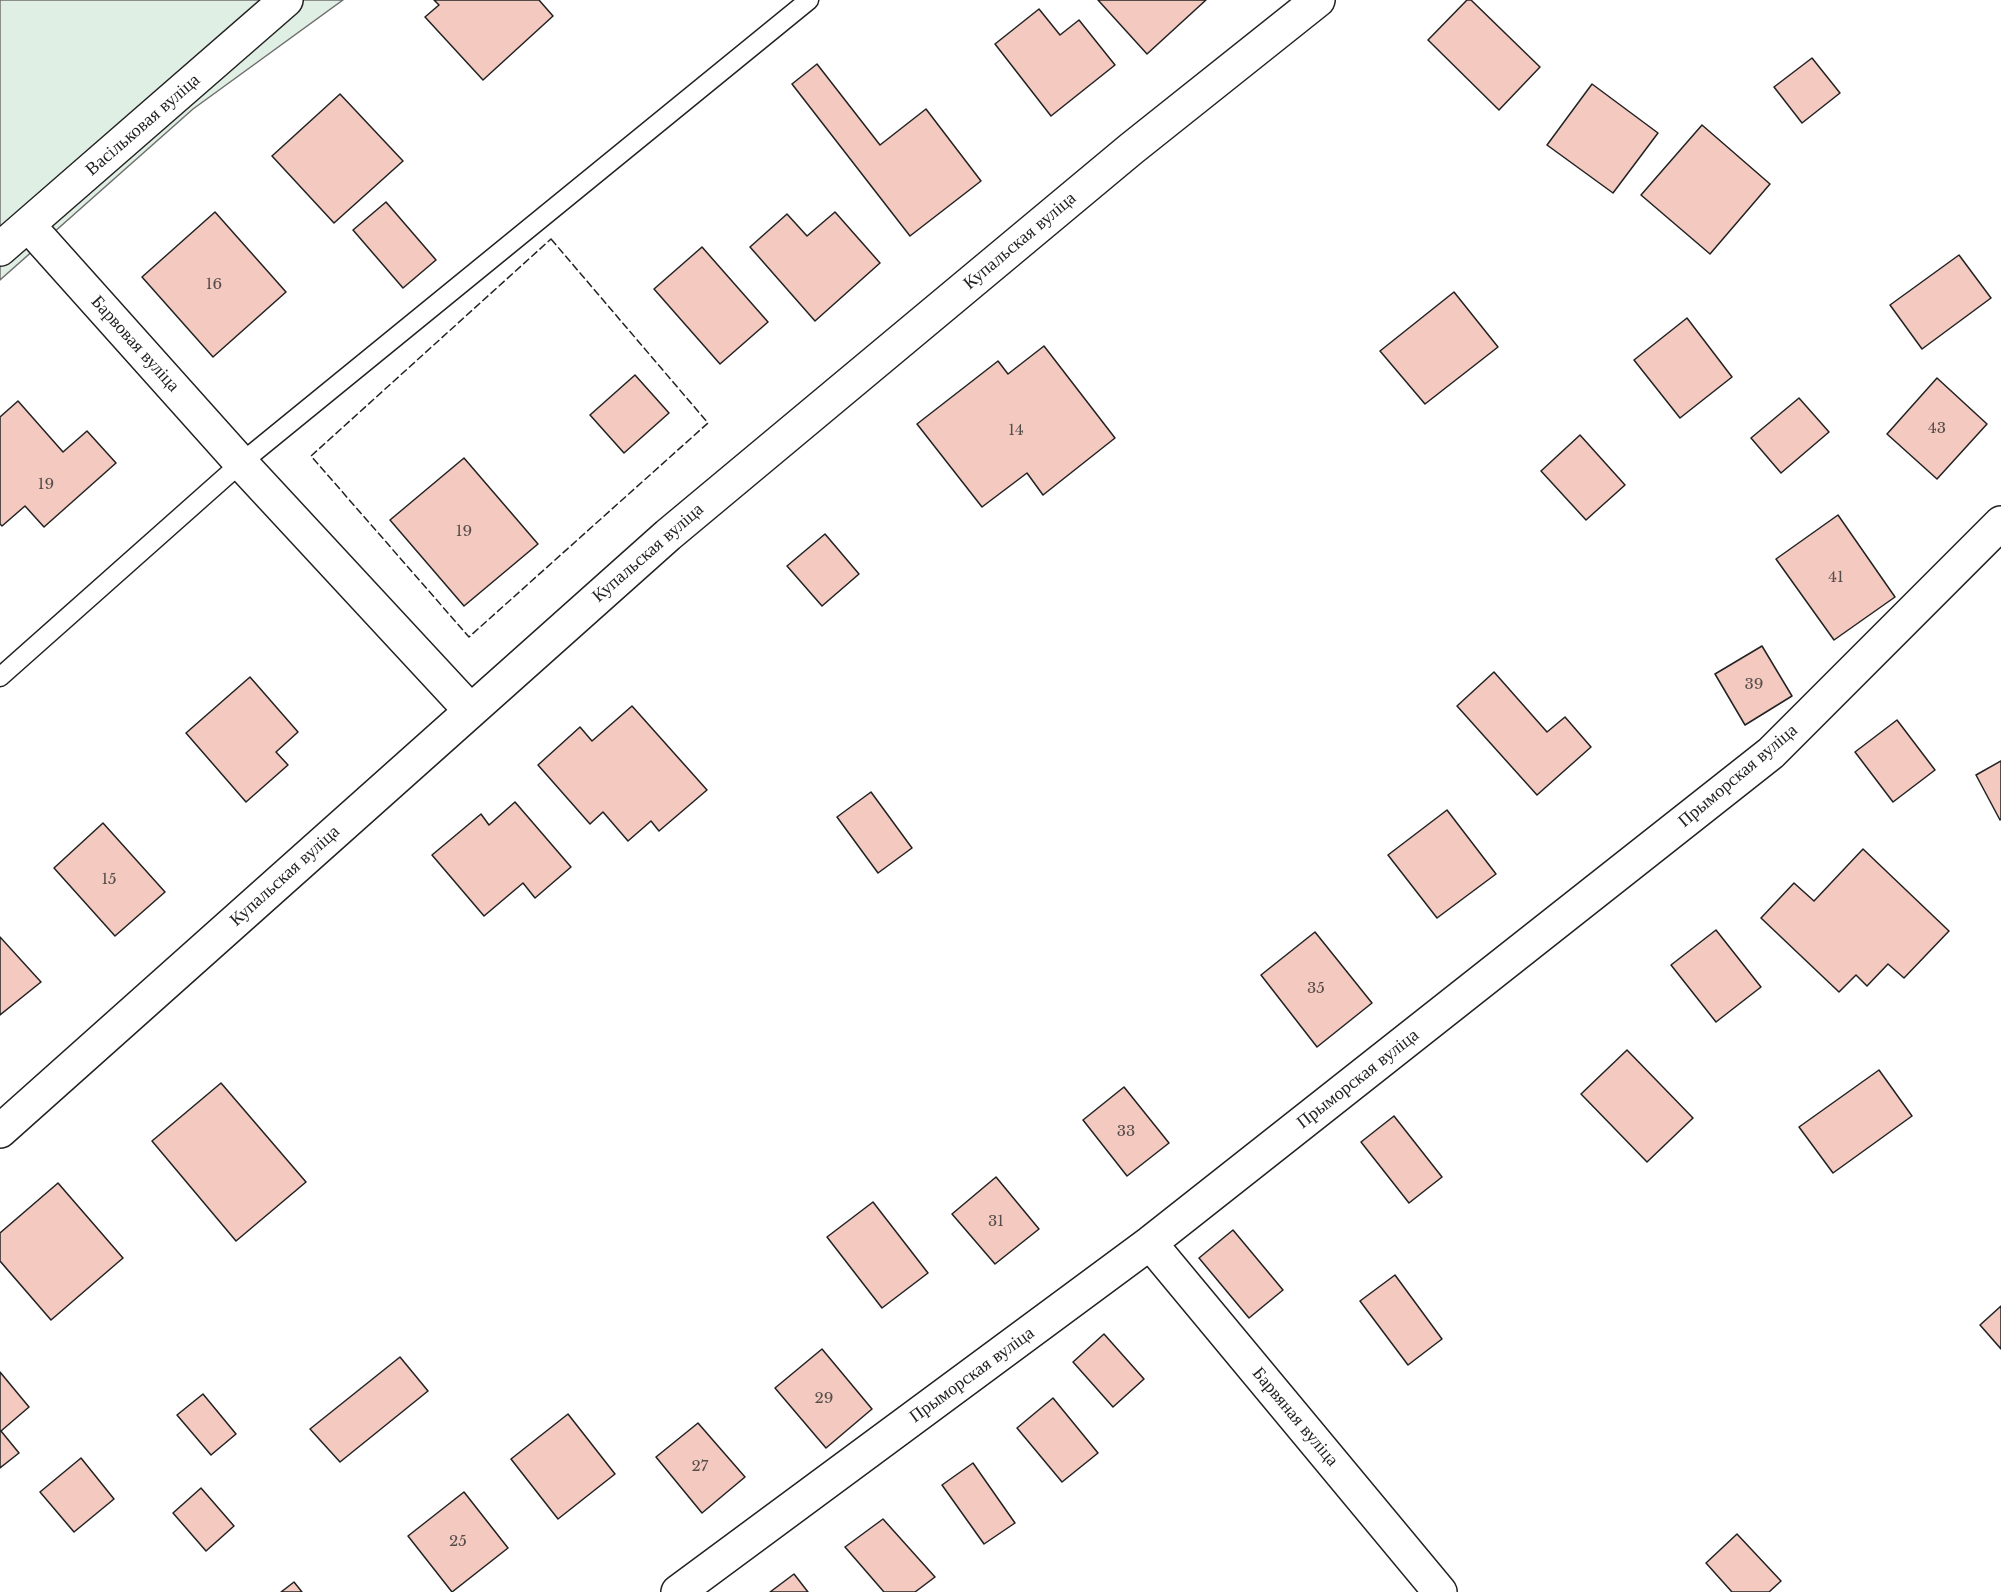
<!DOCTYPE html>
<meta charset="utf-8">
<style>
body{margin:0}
canvas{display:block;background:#fff}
</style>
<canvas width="2001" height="1592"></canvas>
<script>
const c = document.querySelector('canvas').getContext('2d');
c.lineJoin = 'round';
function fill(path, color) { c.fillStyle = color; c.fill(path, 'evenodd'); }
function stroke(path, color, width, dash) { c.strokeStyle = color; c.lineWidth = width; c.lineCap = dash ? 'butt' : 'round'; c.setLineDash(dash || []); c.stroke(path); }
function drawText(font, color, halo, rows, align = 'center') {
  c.font = font + ' "Libre Baskerville",serif'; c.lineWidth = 4.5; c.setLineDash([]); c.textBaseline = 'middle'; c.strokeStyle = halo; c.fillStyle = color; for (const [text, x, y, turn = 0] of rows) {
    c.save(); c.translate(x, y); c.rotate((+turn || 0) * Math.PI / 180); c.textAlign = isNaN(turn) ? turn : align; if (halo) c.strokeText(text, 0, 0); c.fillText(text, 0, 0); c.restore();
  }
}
const green = new Path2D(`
 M0 0H343L193 109 0 280Z`);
fill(green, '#e0efe3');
stroke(green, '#6f6f6f', 1.5);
const building = new Path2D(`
 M434 0H539L553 16 483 80 425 17 439 5Z
 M1098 0H1206L1147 54Z
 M1467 0H1471L1540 67 1499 110 1428 40Z
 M1039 9 1060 35 1079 20 1115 65 1051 116 995 44Z
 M1812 58 1840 93 1802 123 1774 87Z
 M817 64 880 145 926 109 981 181 910 236 792 84Z
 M1592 84 1658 133 1613 193 1547 145Z
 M340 94 403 161 334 223 272 156Z
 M1702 125 1770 184 1710 254 1641 195Z
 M386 202 436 260 403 288 353 230Z
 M215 212 286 292 213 357 142 277Z
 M835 212 880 263 815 321 750 247 787 214 807 236Z
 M702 247 768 322 720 364 654 289Z
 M1959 255 1991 298 1922 349 1890 305Z
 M1454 292 1498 347 1425 404 1380 351Z
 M1687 318 1732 377 1680 418 1634 360Z
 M1044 346 1115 438 1043 495 1027 473 982 507 917 424 998 361 1008 374Z
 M635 375 669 413 624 453 590 415Z
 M1937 378 1987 424 1937 479 1887 434Z
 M1799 398 1829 432 1781 473 1751 438Z
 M18 401 63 452 87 431 116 463 44 527 25 506 2 526 0 524V417Z
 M1580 435 1625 485 1586 520 1541 471Z
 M464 458 538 544 464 606 390 520Z
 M1838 515 1895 597 1834 640 1776 559Z
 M825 534 859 574 822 606 787 566Z
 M1762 646 1792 696 1745 725 1715 674Z
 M1494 672 1547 732 1565 717 1591 747 1537 795 1457 706Z
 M250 677 298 732 276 752 288 765 246 802 186 733Z
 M632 706 707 790 659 831 651 821 628 841 603 812 590 824 538 765 580 727 592 741Z
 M1897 720 1935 770 1893 802 1855 752Z
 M2001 761V819L2000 820 1976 775Z
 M871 792 912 848 878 873 837 817Z
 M515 802 571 867 535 898 523 883 484 916 432 855 481 814 489 825Z
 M1447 810 1496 874 1437 918 1388 855Z
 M103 823 165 892 115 936 54 868Z
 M1863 849 1949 931 1904 978 1888 964 1867 986 1856 975 1839 992 1761 918 1794 883 1814 901Z
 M1716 930 1761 987 1716 1022 1671 965Z
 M1315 932 1372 1003 1317 1047 1261 975Z
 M0 937 41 982 0 1015Z
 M1627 1050 1693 1118 1647 1162 1581 1094Z
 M1879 1070 1912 1116 1833 1173 1799 1127Z
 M221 1083 306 1182 236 1241 152 1141Z
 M1124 1087 1169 1143 1127 1176 1083 1120Z
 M1394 1116 1442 1177 1409 1203 1361 1142Z
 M996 1177 1039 1229 995 1264 952 1214Z
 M58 1183 123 1258 51 1320 0 1261V1233Z
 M873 1202 928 1273 882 1308 827 1237Z
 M1233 1230 1283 1290 1249 1318 1199 1258Z
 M1395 1275 1442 1339 1408 1365 1360 1301Z
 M2001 1306V1349L1980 1325Z
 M1104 1334 1144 1379 1113 1407 1073 1362Z
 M822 1349 872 1409 826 1448 775 1388Z
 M400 1357 428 1391 340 1462 310 1429Z
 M0 1372 29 1407 1 1431 19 1453 0 1468Z
 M203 1394 236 1434 211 1455 177 1415Z
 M1053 1398 1098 1453 1062 1482 1017 1428Z
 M568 1414 615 1474 558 1519 511 1459Z
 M698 1423 745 1477 702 1513 656 1457Z
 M81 1458 114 1499 74 1532 40 1492Z
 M973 1463 1015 1523 984 1544 942 1485Z
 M201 1488 234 1526 206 1551 173 1513Z
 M464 1492 508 1548 452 1592 408 1536Z
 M883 1519 935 1577 915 1592H884L845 1547Z
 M1737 1534 1781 1581 1769 1592H1732L1706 1563Z
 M794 1574 808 1592H770Z
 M294 1582 302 1592H281Z`);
fill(building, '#f3c9c0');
stroke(building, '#222', 1.5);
const lane = new Path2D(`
 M0 677 241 463 809 0`);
const street = new Path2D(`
 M28 225 241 463 470 710
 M0 249 286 0
 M0 1131 668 535 1131 149 1318 0
 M1150 1243 1440 1592
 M678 1592 1150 1243 1771 753 2001 523`);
stroke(lane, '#222', 21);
stroke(street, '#222', 36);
stroke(lane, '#fff', 18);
stroke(street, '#fff', 33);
stroke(new Path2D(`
 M551 239 708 423 469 637 311 456Z`), '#222', 1.5, [8, 3]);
drawText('15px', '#564c4a', null, [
 ["16",214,285],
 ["43",1937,429],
 ["14",1016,431],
 ["19",46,485],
 ["19",464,532],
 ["41",1836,578],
 ["39",1754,685],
 ["15",109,880],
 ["35",1316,989],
 ["33",1126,1132],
 ["31",996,1222],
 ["29",824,1399],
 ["27",700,1467],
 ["25",458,1542]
]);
drawText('18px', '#222', '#fff', [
 ["Васільковая вуліца",143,125,-41],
 ["Купальская вуліца",1020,241,-40],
 ["Барвовая вуліца",135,344,48],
 ["Купальская вуліца",648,553,-41],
 ["Прыморская вуліца",1738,776,-40],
 ["Купальская вуліца",285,876,-42],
 ["Прыморская вуліца",1358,1079,-38],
 ["Прыморская вуліца",972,1375,-36],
 ["Барвяная вуліца",1295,1417,50]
]);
</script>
